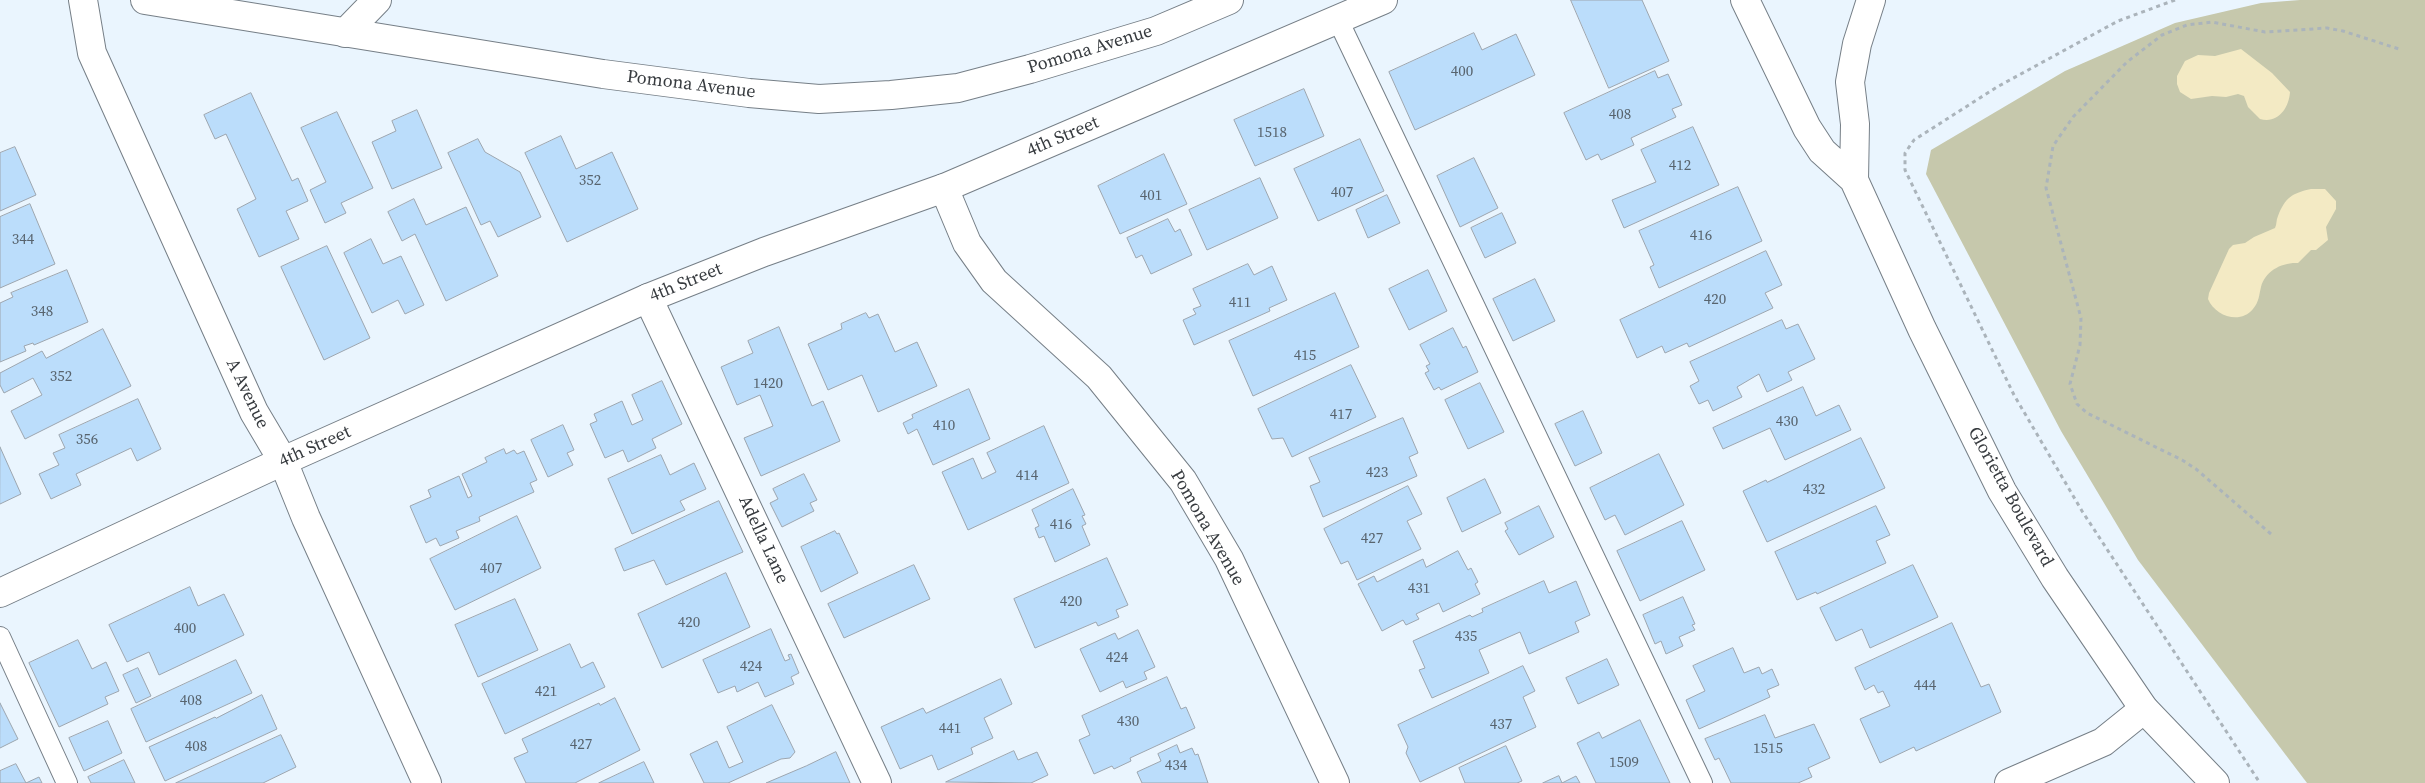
<!DOCTYPE html>
<style>
body{margin:0}
canvas{display:block;background:#eaf5fe}
</style>
<canvas width="2425" height="783"></canvas>
<script>
const c = document.querySelector('canvas').getContext('2d');
c.lineJoin = 'round';
function fill(path, color) { c.fillStyle = color; c.fill(path, 'evenodd'); }
function stroke(path, color, width, dash) { c.strokeStyle = color; c.lineWidth = width; c.lineCap = dash ? 'butt' : 'round'; c.setLineDash(dash || []); c.stroke(path); }
function drawText(font, color, halo, rows, align = 'center') {
  c.font = font + ' "Source Serif 4",serif'; c.lineWidth = 4; c.setLineDash([]); c.textBaseline = 'middle'; c.strokeStyle = halo; c.fillStyle = color; for (const [text, x, y, turn = 0] of rows) {
    c.save(); c.translate(x, y); c.rotate((+turn || 0) * Math.PI / 180); c.textAlign = isNaN(turn) ? turn : align; if (halo) c.strokeText(text, 0, 0); c.fillText(text, 0, 0); c.restore();
  }
}
fill(new Path2D(`
 M2300 0H2425V783H2307L2138 560 2061 431 1926 174 1931 150 2065 71 2175 23 2261 3Z`), '#c6c8ac');
fill(new Path2D(`
 M2241 49 2272 73 2290 92C2289 108 2278 124 2260 119L2248 107 2244 96 2238 94 2226 97 2212 96 2191 99 2180 92 2177 84V76L2185 61 2198 55 2215 56Z
 M2311 189H2325L2336 201V209L2326 227 2328 240 2316 250H2311L2298 263C2282 262 2265 271 2261 287 2259 295 2259 302 2253 309 2240 325 2215 316 2208 299L2209 293 2229 249 2233 245 2245 243 2254 237 2275 228C2277 224 2276 220 2278 216 2285 198 2292 193 2311 189Z`), '#f3eac4');
const building = new Path2D(`
 M1571 0H1642L1669 61 1609 88Z
 M1474 33 1482 50 1516 34 1535 75 1415 130 1389 72Z
 M1655 71 1658 78 1668 74 1682 105 1672 109 1676 117 1631 138 1634 145 1601 160 1598 154 1586 160 1564 113Z
 M1304 89 1324 136 1255 166 1234 120Z
 M251 93 292 181 298 178 308 201 286 211 299 239 259 257 237 209 256 199 226 134 215 139 204 115Z
 M417 110 442 168 392 189 372 142 396 131 392 121Z
 M337 112 373 188 341 203 346 213 325 223 310 190 326 182 301 128Z
 M1693 127 1719 185 1624 228 1612 200 1656 182 1641 150Z
 M561 136 576 169 612 152 638 209 567 242 525 153Z
 M478 139 485 152 520 172 541 217 498 237 490 221 481 225 448 153Z
 M1360 139 1384 191 1318 221 1294 169Z
 M15 147 36 195 0 211V153Z
 M1164 154 1187 204 1120 234 1098 186Z
 M1474 158 1498 208 1460 227 1437 176Z
 M1260 178 1278 218 1207 250 1189 210Z
 M1738 187 1762 241 1659 288 1650 267 1654 265 1639 231Z
 M1387 195 1400 223 1368 238 1356 210Z
 M414 199 426 225 466 207 498 276 446 301 415 234 402 241 388 212Z
 M30 204 55 264 0 288V217Z
 M1502 213 1516 243 1485 258 1471 228Z
 M1168 219 1175 232 1180 229 1192 255 1151 274 1142 255 1136 258 1127 238Z
 M371 239 383 264 401 256 424 305 405 314 398 300 372 313 344 253Z
 M327 246 370 338 324 360 281 267Z
 M1766 251 1782 285 1765 293 1773 308 1689 347 1687 343 1665 353 1662 346 1637 358 1620 320Z
 M1248 264 1254 275 1272 266 1287 300 1269 308 1270 311 1194 345 1183 320 1196 314 1193 309 1201 306 1193 289Z
 M67 270 88 322 34 345 33 343 24 346 26 351 0 362V303L13 297 11 293Z
 M1428 270 1447 311 1409 330 1389 289Z
 M1535 279 1555 321 1513 341 1493 299Z
 M1335 293 1359 347 1253 396 1229 341Z
 M866 313 869 318 878 314 895 352 917 342 937 386 878 412 862 375 828 390 808 344 842 329 841 324Z
 M1782 320 1786 329 1798 324 1815 359 1788 372 1792 380 1767 392 1759 374 1737 387 1742 397 1713 411 1708 400 1699 404 1690 386 1699 381 1690 362Z
 M779 327 812 406 823 401 840 441 761 476 744 438 773 426 760 395 737 405 721 367 753 353 748 341Z
 M1453 328 1463 348 1466 346 1478 372 1441 390 1439 387 1434 390 1425 373 1429 371 1426 366 1430 364 1420 345Z
 M103 329 131 386 25 439 11 411 42 395 33 378 4 393 0 385V373L42 351 46 358Z
 M1351 365 1376 417 1292 457 1283 438 1272 439 1258 409Z
 M662 381 682 424 652 439 656 448 628 462 623 450 605 458 590 424 597 421 594 414 622 401 632 425 643 420 632 395Z
 M1480 383 1504 432 1468 449 1445 400Z
 M1803 387 1816 416 1839 405 1851 430 1785 460 1770 428 1723 449 1713 428Z
 M969 389 990 439 933 465 917 429 908 434 903 423 913 418 912 415Z
 M138 399 161 449 137 461 131 448 76 474 81 485 51 499 39 474 59 465 53 453 65 448 59 435Z
 M1583 411 1602 453 1575 466 1555 424Z
 M1403 418 1418 453 1409 457 1417 476 1323 517 1310 486 1320 482 1309 458Z
 M563 425 574 450 567 453 573 465 548 477 531 440Z
 M1044 426 1069 483 968 530 942 472 973 458 982 479 996 472 987 453Z
 M1861 438 1885 488 1767 542 1743 491 1766 480 1767 482Z
 M0 447 21 494 0 504Z
 M504 449 506 454 514 450 517 454 524 451 537 480 530 483 534 492 479 517 480 521 456 531 459 538 440 546 436 538 426 543 410 506 431 497 428 490 459 476 468 498 472 496 462 474 487 462 485 458Z
 M1659 454 1684 505 1625 535 1615 515 1605 520 1590 488Z
 M661 455 670 475 694 463 706 489 680 501 685 510 632 534 608 479Z
 M804 474 817 500 810 503 814 511 782 527 770 503 778 499 773 489Z
 M1485 479 1501 513 1462 532 1447 498Z
 M1408 486 1422 514 1407 521 1421 549 1357 580 1348 561 1341 564 1324 529Z
 M1073 489 1085 515 1082 516 1086 524 1082 526 1090 545 1055 562 1044 536 1039 538 1035 528 1039 526 1032 510Z
 M719 501 743 552 666 585 654 560 624 571 615 549Z
 M1539 506 1554 537 1519 555 1505 531 1508 529 1505 523Z
 M1876 506 1890 535 1876 541 1886 563 1817 594 1816 592 1797 600 1775 552Z
 M517 516 541 568 455 610 430 559Z
 M1682 521 1705 570 1640 601 1617 551Z
 M835 531 837 534 839 533 858 573 821 592 801 547Z
 M1458 551 1468 570 1471 568 1478 582 1475 584 1480 594 1443 612 1439 603 1416 614 1419 619 1406 625 1403 620 1382 631 1358 584 1374 576 1377 582 1423 559 1426 567Z
 M1107 558 1128 605 1116 610 1119 617 1098 626 1096 622 1035 648 1014 599Z
 M914 565 930 599 844 638 828 604Z
 M1913 565 1938 617 1870 648 1862 629 1836 641 1820 608Z
 M726 573 750 627 662 668 638 614Z
 M1544 581 1549 593 1576 581 1590 615 1575 622 1579 632 1529 654 1520 632 1479 650 1489 673 1432 698 1419 670 1425 668 1413 641 1470 615 1472 617 1483 612 1482 609Z
 M190 587 198 606 224 594 244 635 159 675 149 652 127 662 109 625Z
 M1683 597 1695 624 1692 625 1695 630 1679 637 1683 646 1666 654 1661 641 1655 644 1643 615Z
 M515 599 538 650 478 677 455 625Z
 M1952 623 1981 687 1989 684 2001 712 1916 751 1914 747 1880 763 1860 719 1890 706 1883 691 1878 693 1874 685 1865 690 1855 668Z
 M771 629 785 661 790 659 788 655 791 654 799 673 791 677 794 684 765 697 758 682 737 692 735 686 718 693 703 660Z
 M1138 630 1155 667 1144 672 1147 679 1126 688 1123 681 1100 692 1080 649 1115 633 1118 639Z
 M78 640 92 669 106 662 119 691 105 697 108 704 59 727 29 663Z
 M570 644 581 668 593 662 605 687 505 734 482 684Z
 M1733 648 1744 673 1759 667 1762 674 1772 669 1779 685 1767 690 1770 697 1699 729 1686 700 1705 691 1693 666Z
 M1607 659 1619 685 1578 704 1566 678Z
 M236 660 252 693 146 742 131 709Z
 M1523 666 1535 691 1523 697 1536 727 1420 782 1406 753 1408 747 1398 725Z
 M138 668 151 696 136 703 123 675Z
 M1167 677 1181 709 1186 707 1195 728 1130 758 1131 761 1114 769 1112 766 1094 774 1079 740 1090 735 1082 716Z
 M1001 679 1012 704 984 718 993 738 971 748 973 754 938 770 932 755 900 769 881 727 923 708 926 713Z
 M262 695 277 729 165 781 149 747 215 717 216 718Z
 M615 698 640 750 575 783H526L514 758 528 752 522 739 599 703 600 705Z
 M0 703 18 739 0 748Z
 M772 705 795 752 790 758 781 759 728 783H704L690 754 717 741 729 768 743 762 727 727Z
 M1765 715 1775 738 1814 724 1830 758 1808 768 1812 777 1798 783H1731L1719 758 1715 760 1705 739Z
 M1640 720 1670 783H1596L1577 743 1599 732 1602 738Z
 M108 721 122 753 84 771 69 738Z
 M281 735 296 767 263 783H176Z
 M1177 745 1180 753 1192 748 1195 755 1198 754 1208 783H1142L1137 772 1161 761 1158 754Z
 M1506 746 1522 781 1517 783H1465L1459 768Z
 M1014 751 1018 760 1037 752 1048 775 1031 783 946 782Z
 M836 752 850 783H766L806 766Z
 M124 760 135 783H91L88 777Z
 M644 762 654 783H599Z
 M16 764 26 783 39 777 42 783H0V771Z
 M1559 776 1562 783 1576 776 1580 783H1543Z`);
fill(building, '#bbddfb');
stroke(building, '#9da6af', 1);
const service = new Path2D(`
 M1338 20 1702 783
 M0 637 67 783`);
const minor = new Path2D(`
 M83 0 92 53 254 412 283 461 306 518 427 783
 M345 33 377 0
 M648 298 877 783
 M2009 783 2103 742 2144 709`);
const tertiary = new Path2D(`
 M1745 0 1807 128 1822 151 1854 180 1922 329 2002 491 2055 578 2144 709 2215 783
 M1854 180 1855 124 1850 82 1857 44 1871 0
 M944 188 967 243 994 281 1099 377 1183 481 1229 559 1335 783`);
const trunk = new Path2D(`
 M145 0 603 74 749 93 819 99 891 95 958 88 1030 69 1156 31 1229 0
 M0 593 283 461 648 298 764 252 944 188 1383 0`);
stroke(service, '#767f87', 22);
stroke(minor, '#767f87', 30);
stroke(tertiary, '#767f87', 30);
stroke(trunk, '#767f87', 30);
stroke(new Path2D(`
 M2175 0 2118 21 1997 87 1914 140 1905 153V170L2014 395 2082 511 2260 783
 M2271 534 2196 469 2182 460 2087 413 2077 404 2070 384 2080 345 2081 318 2046 188 2053 146 2073 117 2127 62 2162 35 2187 25 2212 22 2265 32 2327 28 2343 31 2399 49`), '#abb4bb', 3, [4, 4]);
stroke(service, '#fff', 20);
stroke(minor, '#fff', 28);
stroke(tertiary, '#fff', 28);
stroke(trunk, '#fff', 28);
drawText('15px', '#58646e', null, [
 ["400",1462,72],
 ["408",1620,115],
 ["1518",1272,133],
 ["412",1680,166],
 ["352",590,181],
 ["407",1342,193],
 ["401",1151,196],
 ["416",1701,236],
 ["344",23,240],
 ["420",1715,300],
 ["411",1240,303],
 ["348",42,312],
 ["415",1305,356],
 ["352",61,377],
 ["1420",768,384],
 ["417",1341,415],
 ["430",1787,422],
 ["410",944,426],
 ["356",87,440],
 ["423",1377,473],
 ["414",1027,476],
 ["432",1814,490],
 ["416",1061,525],
 ["427",1372,539],
 ["407",491,569],
 ["431",1419,589],
 ["420",1071,602],
 ["420",689,623],
 ["400",185,629],
 ["435",1466,637],
 ["424",1117,658],
 ["424",751,667],
 ["444",1925,686],
 ["421",546,692],
 ["408",191,701],
 ["430",1128,722],
 ["437",1501,725],
 ["441",950,729],
 ["427",581,745],
 ["408",196,747],
 ["1515",1768,749],
 ["1509",1624,763],
 ["434",1176,766]
]);
drawText('18px', '#373b3f', '#fff', [
 ["Pomona Avenue",1090,50,-17],
 ["Pomona Avenue",691,85,7],
 ["4th Street",1063,137,-23],
 ["4th Street",686,283,-22],
 ["A Avenue",247,394,64],
 ["4th Street",315,447,-24],
 ["Glorietta Boulevard",2010,497,61],
 ["Pomona Avenue",1207,528,60],
 ["Adella Lane",763,540,65]
]);
</script>
